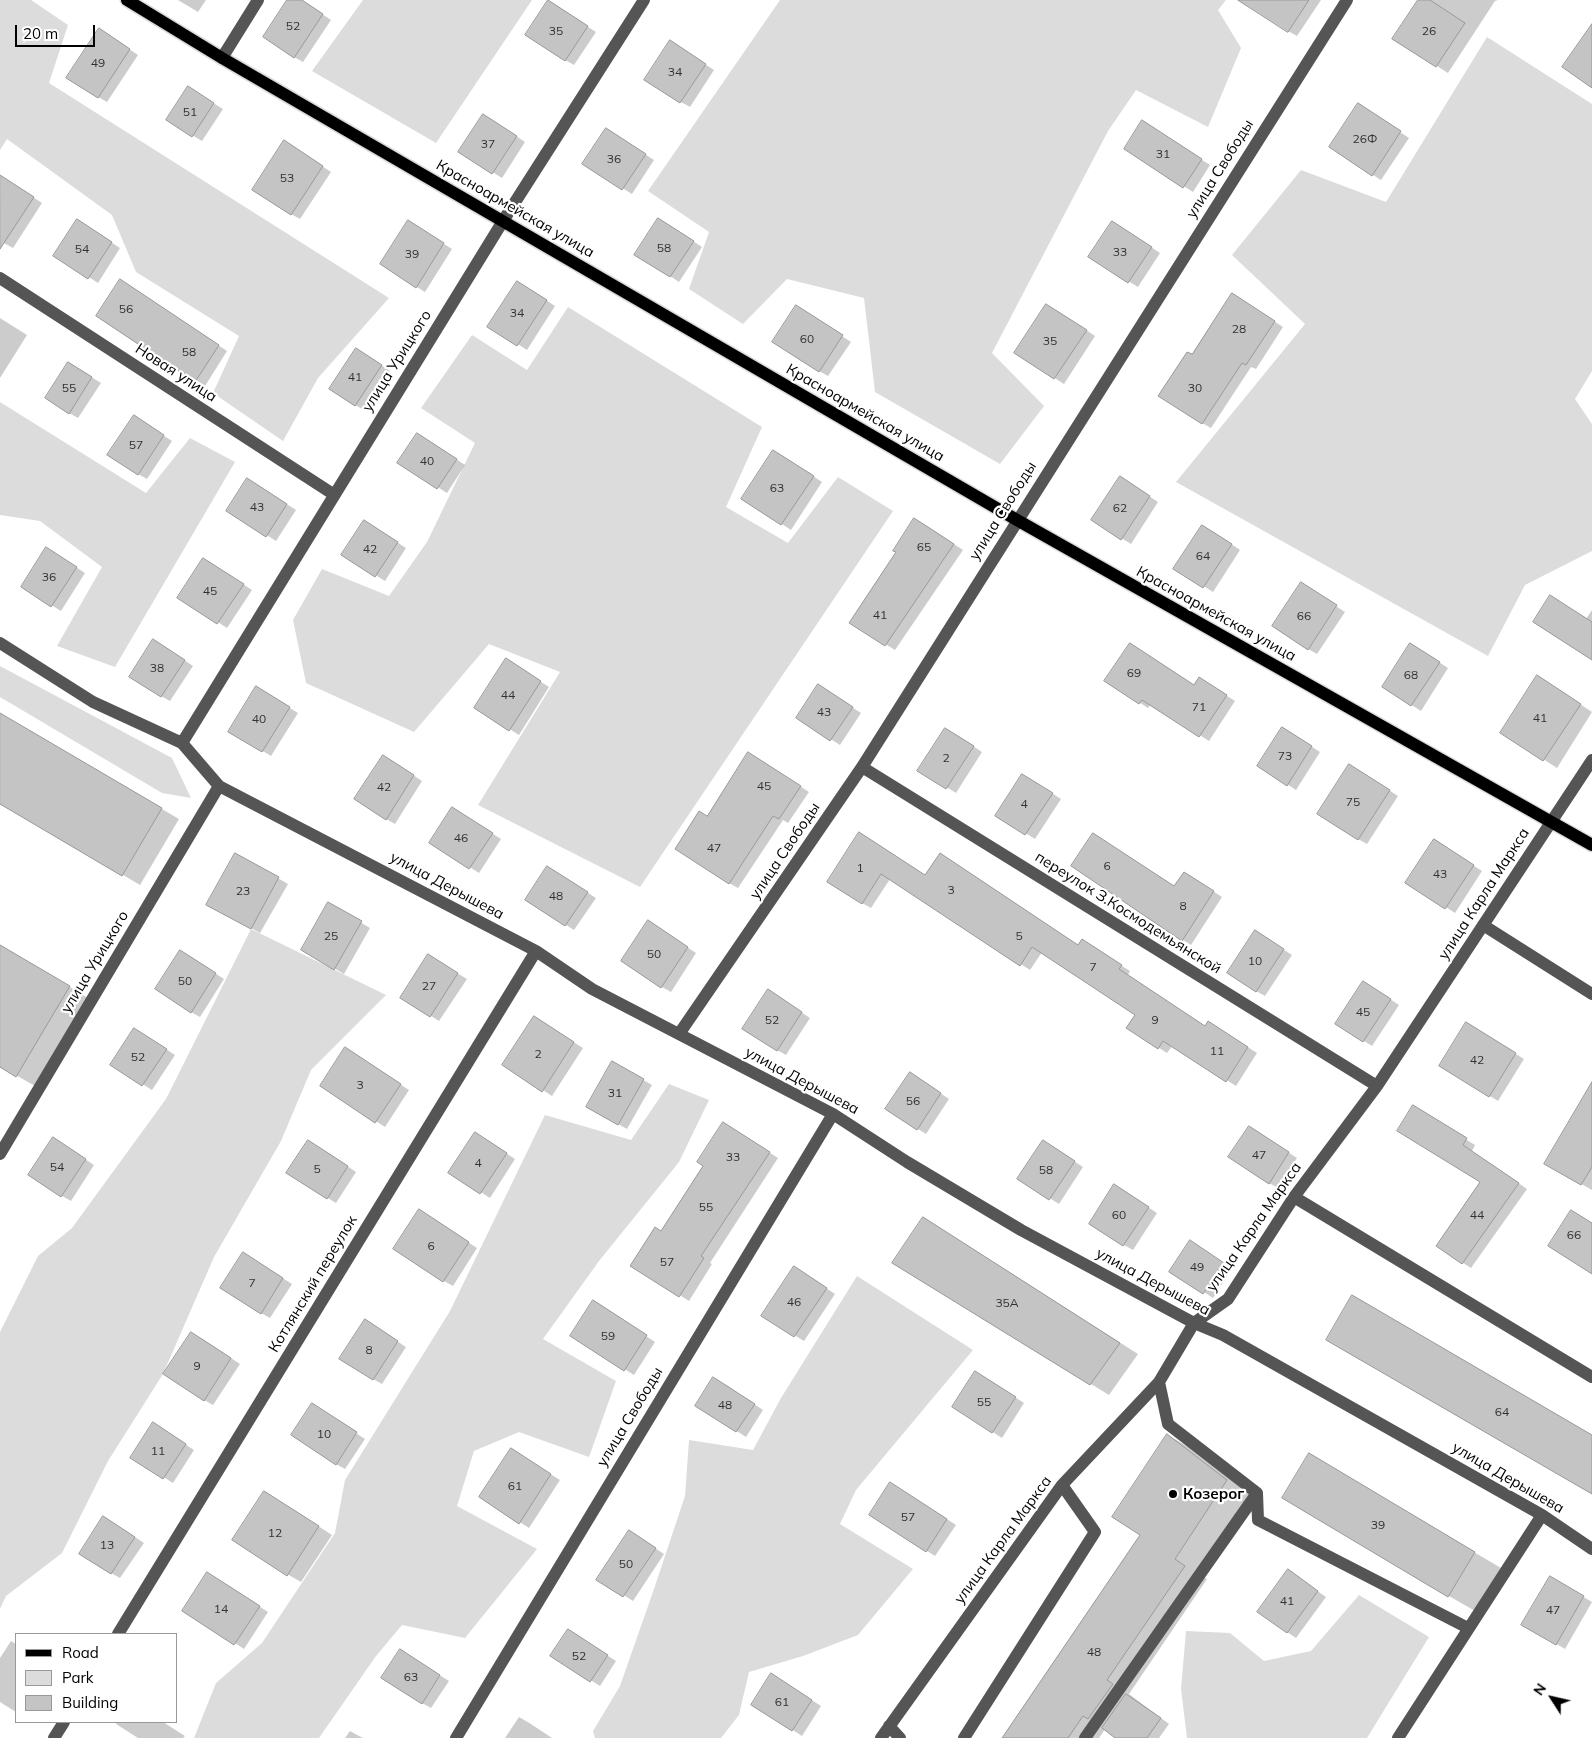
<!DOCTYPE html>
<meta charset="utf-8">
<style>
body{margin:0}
#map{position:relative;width:1592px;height:1738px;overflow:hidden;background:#fff;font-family:Mulish,sans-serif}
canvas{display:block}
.legend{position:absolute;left:15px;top:1633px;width:162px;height:90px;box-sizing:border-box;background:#fff;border:1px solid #999;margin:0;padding:6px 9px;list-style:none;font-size:15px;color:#000}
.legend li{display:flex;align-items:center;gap:10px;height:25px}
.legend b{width:25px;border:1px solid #999}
.north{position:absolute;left:1527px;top:1673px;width:50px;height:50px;-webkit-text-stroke:4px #fff;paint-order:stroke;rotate:305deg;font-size:14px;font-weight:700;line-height:20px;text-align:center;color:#000}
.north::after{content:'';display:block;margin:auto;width:18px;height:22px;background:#000;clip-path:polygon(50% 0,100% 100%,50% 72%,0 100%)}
.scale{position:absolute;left:15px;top:25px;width:80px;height:22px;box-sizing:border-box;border:2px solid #000;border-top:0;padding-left:6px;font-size:15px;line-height:18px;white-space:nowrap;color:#000;-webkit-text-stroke:4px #fff;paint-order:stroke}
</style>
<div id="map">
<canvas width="1592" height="1738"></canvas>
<ul class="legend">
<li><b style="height:6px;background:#000"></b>Road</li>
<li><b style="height:14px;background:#dcdcdc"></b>Park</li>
<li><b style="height:14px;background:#c4c4c4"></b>Building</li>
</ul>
<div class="north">N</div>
<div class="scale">20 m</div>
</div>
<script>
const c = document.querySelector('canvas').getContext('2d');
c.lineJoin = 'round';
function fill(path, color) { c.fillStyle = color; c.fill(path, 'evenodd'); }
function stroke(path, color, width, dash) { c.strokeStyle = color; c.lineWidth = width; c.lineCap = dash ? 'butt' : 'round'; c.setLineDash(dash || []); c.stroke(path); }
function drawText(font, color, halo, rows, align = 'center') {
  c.font = font + ' Mulish,sans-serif'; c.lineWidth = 4.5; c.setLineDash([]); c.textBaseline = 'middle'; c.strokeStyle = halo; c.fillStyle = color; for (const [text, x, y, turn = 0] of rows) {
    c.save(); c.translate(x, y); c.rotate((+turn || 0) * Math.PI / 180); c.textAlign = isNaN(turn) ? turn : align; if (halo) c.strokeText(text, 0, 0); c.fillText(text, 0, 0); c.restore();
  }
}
fill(new Path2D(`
 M0 0H31L68 25 49 83 389 298 318 378 283 441 213 393 239 336 136 272 112 215 7 139 0 150Z
 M363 0H532L436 143 312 71Z
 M780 0H1226L1218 10 1241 48 1208 127 1136 90 1108 131 992 353 1044 406 1000 464 875 392 864 298 787 279 743 324 689 289 709 232 648 191Z
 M1487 37 1592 104V371L1575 399 1592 424V551L1525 585 1488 656 1176 482 1305 324 1232 255 1301 170 1386 202Z
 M568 307 762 427 726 507 788 543 838 477 893 511 640 887 478 805 560 672 489 644 414 732 306 683 293 620 322 569 389 596 427 542 475 443 421 408 472 335 527 370Z
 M0 402 146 493 190 438 235 462 115 667 57 646 102 567 40 521 0 515Z
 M0 666 172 758 191 798 162 793 0 697Z
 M251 929 386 995 311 1070 281 1141 214 1257 163 1374 108 1461 62 1553 6 1596 0 1609V1332L38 1256 72 1228 166 1099Z
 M669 1084 709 1100 679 1162 599 1261 543 1339 616 1381 589 1457 519 1432 474 1451 457 1506 537 1549 465 1638 402 1625 376 1656 319 1738H194L216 1683 262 1643 335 1533 345 1480 450 1311 545 1115 631 1140Z
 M857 1276 973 1350 856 1490 840 1524 913 1569 858 1635 803 1656 749 1672 739 1715 721 1738H595L593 1731 620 1686 654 1589 685 1496 689 1440 753 1450 781 1398Z
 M1359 1595 1429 1637 1367 1738H1187L1181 1689 1186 1631 1230 1633 1264 1661 1311 1651Z`), '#dcdcdc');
fill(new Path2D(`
 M178 0H206L198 12Z
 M289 0H301L331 20 303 62 294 57Z
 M1260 0H1321L1297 36 1288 31Z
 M1419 0H1498L1495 1 1448 73 1394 39Z
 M557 7 596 32 574 65 565 60Z
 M108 35 138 55 107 102 98 97Z
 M679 47 714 70 690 107 681 102Z
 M197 93 223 109 202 141 167 120Z
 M1367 110 1409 138 1381 180 1373 175Z
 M492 120 525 142 502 178 460 152Z
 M1151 127 1210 165 1193 192 1125 149Z
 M615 135 654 160 632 194 584 164Z
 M293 147 331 172 300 219 291 214Z
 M13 184 42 203 13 248 0 241V185Z
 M668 225 702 247 679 282 670 276Z
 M86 226 120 248 98 283 55 255Z
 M417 227 452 249 425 292 417 287Z
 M1121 227 1160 253 1138 287 1089 257Z
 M130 286 227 351 205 386 98 316Z
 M526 287 555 306 527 350 489 326Z
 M1241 300 1283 327 1256 369 1251 367 1211 428 1202 423 1192 356Z
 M1056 310 1095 336 1064 384 1016 353Z
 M805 312 851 342 828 376 819 371Z
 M0 318 27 335 0 378Z
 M365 354 390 371 364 410 355 405Z
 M77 368 101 383 78 418 69 413Z
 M143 422 172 441 147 479 138 474Z
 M426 439 465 465 447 493 399 463Z
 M783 456 822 482 791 530 743 499Z
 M1129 483 1158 502 1131 544 1092 520Z
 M257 485 296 510 276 541 228 510Z
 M924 524 963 550 895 650 851 623Z
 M374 527 406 548 385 581 343 555Z
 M1212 531 1240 550 1213 592 1175 568Z
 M56 554 85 573 61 611 22 587Z
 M212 564 252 590 227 628 179 597Z
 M1310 589 1345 612 1317 654 1308 649Z
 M1592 610V659L1586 619Z
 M163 646 193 666 170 701 161 696Z
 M1420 650 1448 668 1421 711 1383 687Z
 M515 665 549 687 519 735 476 708Z
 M1106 681 1195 686 1208 684 1235 701 1209 741 1151 704 1148 708Z
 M1551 685 1592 712 1557 768 1501 732Z
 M257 688 298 713 271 756 230 731Z
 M827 691 861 713 840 745 797 718Z
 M0 714 179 819 140 885 0 802Z
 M955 734 982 752 956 793 919 770Z
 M1292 734 1320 752 1296 790 1287 784Z
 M758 759 809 792 788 823 783 820 738 888 729 883Z
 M392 761 422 781 395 824 386 819Z
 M1359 771 1398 796 1367 844 1358 839Z
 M1032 780 1061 799 1035 839 997 815Z
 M462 814 501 839 479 873 431 843Z
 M859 834 926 877 1079 946H1091L1130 971 1128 975 1206 1027 1218 1028 1257 1053 1236 1086 1173 1045 1167 1053 1128 1028 1137 1014 1042 952 1030 970 890 879 871 908 862 903Z
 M1443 846 1482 871 1455 913 1407 882Z
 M236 854 288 884 260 933 208 904Z
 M557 873 596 898 574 930 526 900Z
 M1193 878 1222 897 1191 945 1183 940 1175 887Z
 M329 904 370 928 344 974 303 950Z
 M657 927 696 953 671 992 662 987Z
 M1264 937 1292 955 1265 996 1256 991Z
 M0 945 88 998 35 1086 0 1066Z
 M190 957 224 979 200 1017 191 1012Z
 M437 961 467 979 439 1021 431 1016Z
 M1373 988 1399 1005 1372 1046 1337 1024Z
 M777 996 810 1018 786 1055 777 1050Z
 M543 1023 583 1048 552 1096 543 1090Z
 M1466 1024 1524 1059 1498 1101 1441 1066Z
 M144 1035 175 1055 152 1090 112 1065Z
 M354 1054 409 1090 385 1127 321 1086Z
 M612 1062 652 1085 627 1129 588 1107Z
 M919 1079 949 1099 926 1134 918 1129Z
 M1592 1085V1190L1546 1164Z
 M1413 1107 1475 1145 1472 1151 1527 1189 1471 1268 1463 1263 1482 1182Z
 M733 1129 778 1158 710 1263 712 1264 689 1301 632 1265 662 1232Z
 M1258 1133 1297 1158 1278 1188 1269 1183Z
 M484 1139 515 1159 490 1198 450 1173Z
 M62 1144 94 1165 71 1201 62 1196Z
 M317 1146 356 1172 336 1203 328 1198Z
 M1052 1147 1083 1167 1059 1204 1019 1179Z
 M1123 1191 1157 1213 1133 1250 1124 1245Z
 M428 1216 477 1248 453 1286 444 1281Z
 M941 1229 1138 1354 1109 1395 894 1263Z
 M1199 1247 1232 1269 1213 1298 1204 1292Z
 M252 1259 292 1284 270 1318 261 1313Z
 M803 1273 835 1294 804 1341 763 1316Z
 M602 1307 655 1342 634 1375 572 1336Z
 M374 1326 406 1347 382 1384 373 1379Z
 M201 1338 240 1364 213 1405 204 1400Z
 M985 1378 1024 1403 1002 1438 954 1407Z
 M723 1383 763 1410 746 1437 696 1405Z
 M321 1410 365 1439 345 1469 336 1464Z
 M162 1429 194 1450 173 1483 131 1457Z
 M1168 1435 1190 1448 1249 1494 1197 1573 1207 1579 1129 1694 1169 1724 1159 1738H1117L1105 1729 1099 1738H1003L1142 1535Z
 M520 1455 560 1480 529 1528 481 1497Z
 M1337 1471 1501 1568 1475 1611 1449 1596Z
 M900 1489 956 1525 935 1556 927 1551Z
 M278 1500 332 1535 301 1582 287 1574Z
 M112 1522 144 1543 120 1578 111 1573Z
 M638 1537 664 1554 633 1601 598 1579Z
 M1289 1571 1326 1597 1296 1638 1287 1632Z
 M1550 1577 1592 1602 1565 1649 1523 1624Z
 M217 1579 268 1612 244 1649 184 1610Z
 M577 1636 616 1661 600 1686 552 1656Z
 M11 1641 16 1644V1712L0 1702V1658Z
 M409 1656 449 1681 431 1708 422 1703Z
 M781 1680 821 1706 802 1736 753 1704Z
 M519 1717 531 1724 552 1738H505Z
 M117 1722H163L185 1736 183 1738H138L116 1724Z
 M350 1731 359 1736 363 1738H345Z`), '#0003');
const building = new Path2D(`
 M287 0H302L323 14 294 58 263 37Z
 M548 0 588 26 565 61 525 35Z
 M1238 0H1309L1288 32Z
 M1418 0H1430L1465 23 1436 67 1392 39Z
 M1592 24V88L1562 67Z
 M99 28 130 49 98 98 66 78Z
 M670 40 706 64 680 103 644 80Z
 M188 86 214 103 192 137 166 120Z
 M1358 103 1401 131 1372 176 1329 147Z
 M483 114 517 136 492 174 458 152Z
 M1142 120 1202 159 1183 188 1124 149Z
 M606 128 646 154 622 190 582 164Z
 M284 140 323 166 291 215 252 190Z
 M0 175 34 197 0 249Z
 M658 218 694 241 670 277 634 255Z
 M77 219 112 242 88 279 53 256Z
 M408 220 444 243 416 288 380 264Z
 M1112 221 1152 247 1128 283 1088 257Z
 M120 279 219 345 195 382 96 316Z
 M517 281 547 300 517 346 487 327Z
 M1232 293 1275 321 1246 365 1242 363 1202 424 1158 396 1187 352 1192 354Z
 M1046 304 1087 330 1054 379 1014 353Z
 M796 305 843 335 819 372 772 342Z
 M356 348 382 365 355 406 329 389Z
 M68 362 92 377 69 414 45 398Z
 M134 415 164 435 138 475 107 455Z
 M417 433 457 459 437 489 397 463Z
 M773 450 814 476 781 525 741 499Z
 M1120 476 1150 496 1121 540 1091 520Z
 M247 478 287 504 266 537 226 511Z
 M914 518 954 544 885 646 849 623 896 552 893 551Z
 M364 520 398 542 375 577 341 555Z
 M1202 525 1232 544 1203 588 1173 569Z
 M46 547 77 567 51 607 21 587Z
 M203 558 244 584 217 624 177 598Z
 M1301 582 1337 605 1308 650 1272 626Z
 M1550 595 1592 622V660L1533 622Z
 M153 639 185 660 161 697 129 677Z
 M1130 643 1194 685 1199 677 1227 695 1199 737 1142 700 1139 704 1104 681Z
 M1410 643 1440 662 1411 706 1382 687Z
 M506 658 541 681 509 731 474 708Z
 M1537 675 1581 704 1543 761 1500 733Z
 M818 684 853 707 830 741 796 718Z
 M256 686 290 707 262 752 228 732Z
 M0 713 162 808 122 876 0 804Z
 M1282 727 1312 746 1287 786 1257 766Z
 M945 728 974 746 946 789 917 771Z
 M748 752 801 786 779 819 773 816 729 884 675 849 699 811 707 816Z
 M383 755 414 775 386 820 354 799Z
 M1349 764 1390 790 1358 840 1317 814Z
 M1022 774 1053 793 1025 835 995 816Z
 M452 807 493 833 469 869 429 843Z
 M859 832 925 875 940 853 1078 945 1082 939 1122 965 1119 969 1205 1026 1208 1021 1248 1047 1226 1082 1163 1041 1158 1049 1126 1028 1135 1015 1032 947 1020 966 881 874 862 904 827 882Z
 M1093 833 1174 886 1184 872 1214 891 1182 941 1071 866Z
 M1434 839 1474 865 1445 909 1405 883Z
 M235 853 279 877 251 929 206 905Z
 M547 866 588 892 565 926 525 900Z
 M328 902 362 921 334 970 301 950Z
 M648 920 688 947 661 988 621 961Z
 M1255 930 1284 949 1256 992 1227 973Z
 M0 945 70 986 16 1077 0 1067Z
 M180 950 216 973 191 1013 155 989Z
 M428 954 458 973 430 1017 400 998Z
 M1363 981 1391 999 1363 1042 1335 1024Z
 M768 989 802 1012 777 1051 742 1029Z
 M534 1016 574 1042 542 1092 502 1065Z
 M1466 1022 1516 1053 1489 1097 1439 1066Z
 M134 1028 167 1049 142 1086 110 1065Z
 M345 1047 401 1084 375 1123 320 1086Z
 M612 1061 644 1079 618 1125 586 1107Z
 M910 1072 941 1093 917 1130 885 1109Z
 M1592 1082V1167L1581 1185 1544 1164Z
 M1413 1105 1467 1138 1463 1145 1519 1183 1462 1264 1436 1246 1480 1182 1397 1131Z
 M723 1122 770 1152 701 1256 704 1258 679 1297 630 1266 655 1227 661 1231 703 1166 697 1162Z
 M1249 1126 1289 1152 1269 1184 1228 1157Z
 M475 1132 507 1153 480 1194 448 1173Z
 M53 1137 86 1159 61 1197 28 1175Z
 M308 1140 348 1166 327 1199 286 1173Z
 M1043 1140 1075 1161 1049 1200 1017 1179Z
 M1114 1184 1149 1207 1123 1246 1089 1224Z
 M419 1209 469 1242 443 1282 393 1249Z
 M1571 1210 1592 1223V1274L1548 1246Z
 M923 1217 1120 1343 1090 1385 892 1263Z
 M1190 1240 1224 1263 1203 1294 1169 1272Z
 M243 1252 283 1278 261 1314 220 1288Z
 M794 1266 827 1288 794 1337 761 1316Z
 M1352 1295 1592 1435V1494L1326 1340Z
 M593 1300 647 1335 624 1371 570 1336Z
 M365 1319 398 1341 373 1380 339 1359Z
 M191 1332 231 1358 204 1401 163 1374Z
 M975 1371 1016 1397 992 1433 952 1407Z
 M713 1377 755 1404 736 1432 695 1406Z
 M312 1403 357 1432 336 1465 291 1435Z
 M153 1422 186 1444 163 1479 130 1458Z
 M1167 1434 1227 1480 1175 1559 1185 1566 1107 1680 1113 1684 1088 1719 1083 1716 1068 1738H1002L1140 1535 1112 1517Z
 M511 1448 551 1474 519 1524 479 1497Z
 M1309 1453 1475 1552 1448 1597 1282 1498Z
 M890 1482 947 1519 926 1552 869 1515Z
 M264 1491 319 1526 287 1576 232 1540Z
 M103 1516 135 1537 111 1574 79 1554Z
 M629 1530 656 1548 623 1597 596 1580Z
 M1288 1569 1318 1591 1287 1633 1257 1612Z
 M207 1572 260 1606 234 1645 182 1611Z
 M1550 1576 1584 1596 1556 1645 1521 1625Z
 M568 1629 608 1655 590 1682 550 1656Z
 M400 1649 440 1675 422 1704 381 1678Z
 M771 1673 812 1700 792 1731 751 1705Z
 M1126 1694 1161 1718 1147 1738H1115L1102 1728Z`);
fill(building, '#c4c4c4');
stroke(building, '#999', 1);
const major = new Path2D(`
 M127 0 222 58 1017 520 1592 845`);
stroke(major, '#dbdbdb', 15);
stroke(new Path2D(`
 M222 58 258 0
 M0 278 333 494
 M0 643 93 702 182 743 219 786 536 951 592 989 833 1114 907 1162 1021 1230 1194 1323 1223 1335 1542 1515 1592 1549
 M182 743 503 221 644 0
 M862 767 1377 1086
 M1483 925 1592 994
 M679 1034 862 767 1347 0
 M0 1154 219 786
 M1294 1197 1592 1377
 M1159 1382 1168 1424 1257 1493 1258 1520 1468 1628
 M118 1634 536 951
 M889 1726 900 1738
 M54 1738 64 1722
 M456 1738 833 1114
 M881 1738 1062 1485 1159 1382 1194 1323 1228 1299 1294 1197 1377 1086 1592 760
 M964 1738 1095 1532 1062 1485
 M1085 1738 1257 1493
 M1398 1738 1542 1515`), '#555', 12);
stroke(major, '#000', 12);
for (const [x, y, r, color] of [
 [1173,1494,5,"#000"]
]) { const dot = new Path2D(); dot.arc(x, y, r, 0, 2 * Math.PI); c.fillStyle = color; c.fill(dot); stroke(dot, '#fff', 2); }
drawText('12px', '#313131', null, [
 ["52",293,26],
 ["35",556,31],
 ["26",1429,31],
 ["49",98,63],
 ["34",675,72],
 ["51",190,112],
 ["26Ф",1365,139],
 ["37",488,144],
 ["31",1163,154],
 ["36",614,159],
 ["53",287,178],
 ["58",664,248],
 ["54",82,249],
 ["33",1120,252],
 ["39",412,254],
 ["56",126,309],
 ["34",517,313],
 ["28",1239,329],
 ["60",807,339],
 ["35",1050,341],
 ["58",189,352],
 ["41",355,377],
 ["55",69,388],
 ["30",1195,388],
 ["57",136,445],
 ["40",427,461],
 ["63",777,488],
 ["43",257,507],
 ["62",1120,508],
 ["65",924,547],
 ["42",370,549],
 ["64",1203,556],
 ["36",49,577],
 ["45",210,591],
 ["41",880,615],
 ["66",1304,616],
 ["38",157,668],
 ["69",1134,673],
 ["68",1411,675],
 ["44",508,695],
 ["71",1199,707],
 ["43",824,712],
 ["41",1540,718],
 ["40",259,719],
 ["73",1285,756],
 ["2",946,758],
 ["45",764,786],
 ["42",384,787],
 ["75",1353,802],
 ["4",1024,804],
 ["46",461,838],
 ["47",714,848],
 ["6",1107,866],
 ["1",860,868],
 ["43",1440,874],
 ["3",951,890],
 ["23",243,891],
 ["48",556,896],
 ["8",1183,906],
 ["25",331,936],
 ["5",1019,936],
 ["50",654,954],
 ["10",1255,961],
 ["7",1093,967],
 ["50",185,981],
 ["27",429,986],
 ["45",1363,1012],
 ["52",772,1020],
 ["9",1155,1020],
 ["11",1217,1051],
 ["2",538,1054],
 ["52",138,1057],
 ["42",1477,1060],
 ["3",360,1085],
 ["31",615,1093],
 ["56",913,1101],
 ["47",1259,1155],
 ["33",733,1157],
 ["4",478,1163],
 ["54",57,1167],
 ["5",317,1169],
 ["58",1046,1170],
 ["55",706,1207],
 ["60",1119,1215],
 ["44",1477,1215],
 ["66",1574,1235],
 ["6",431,1246],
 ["57",667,1262],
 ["49",1197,1267],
 ["7",252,1283],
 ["46",794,1302],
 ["35А",1007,1303],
 ["59",608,1336],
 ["8",369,1350],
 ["9",197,1366],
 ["55",984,1402],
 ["48",725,1405],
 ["64",1502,1412],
 ["10",324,1434],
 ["11",158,1451],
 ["61",515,1486],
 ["57",908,1517],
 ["39",1378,1525],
 ["12",275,1533],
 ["13",107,1545],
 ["50",626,1564],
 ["41",1287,1601],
 ["14",221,1609],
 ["47",1553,1610],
 ["48",1094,1652],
 ["52",579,1656],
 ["63",411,1677],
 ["61",782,1702]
]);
drawText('15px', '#000', '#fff', [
 ["улица Свободы",1220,169,-58],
 ["Красноармейская улица",515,209,30],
 ["улица Урицкого",397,361,-58],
 ["Новая улица",176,373,33],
 ["Красноармейская улица",865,413,30],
 ["улица Свободы",1003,511,-58],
 ["Красноармейская улица",1216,614,29],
 ["улица Свободы",785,851,-56],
 ["улица Дерышева",447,886,28],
 ["улица Карла Маркса",1484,894,-57],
 ["переулок З.Космодемьянской",1128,913,32],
 ["улица Урицкого",95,962,-59],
 ["улица Дерышева",802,1081,28],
 ["улица Карла Маркса",1254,1227,-55],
 ["улица Дерышева",1153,1282,28],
 ["Котлянский переулок",313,1284,-59],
 ["улица Свободы",630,1417,-59],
 ["улица Дерышева",1508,1478,30],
 ["улица Карла Маркса",1003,1540,-54]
]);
drawText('bold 15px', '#000', '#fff', [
 ["Козерог",1183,1494]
], 'left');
</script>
